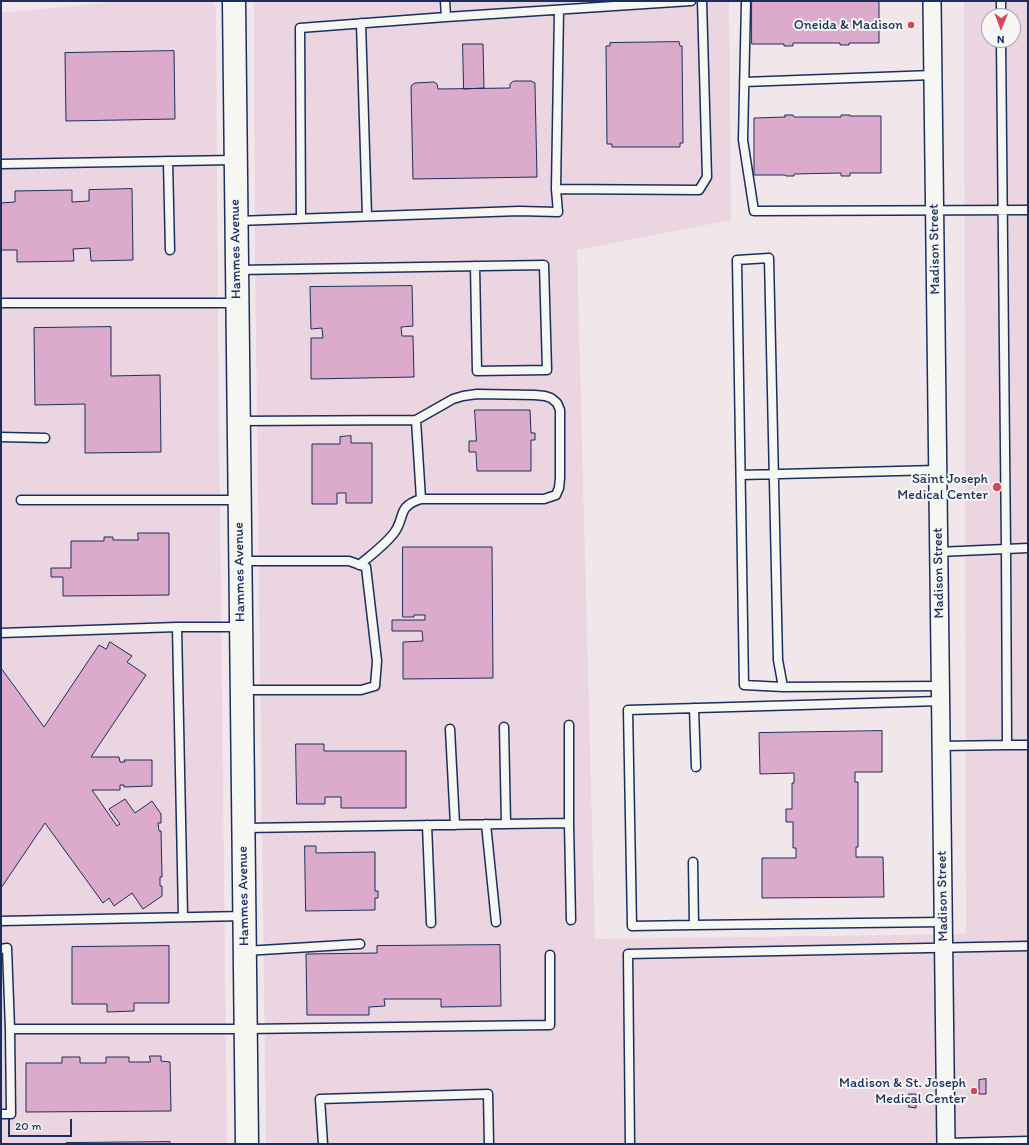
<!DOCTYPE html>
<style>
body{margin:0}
#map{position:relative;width:1029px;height:1145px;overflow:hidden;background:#f1e7ea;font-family:Itim,sans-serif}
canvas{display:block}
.frame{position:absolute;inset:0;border:2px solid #1b2f5e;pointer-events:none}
.north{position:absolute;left:981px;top:8px;width:40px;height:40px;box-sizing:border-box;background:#f6f6f2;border:1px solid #9ea6b7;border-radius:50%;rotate:181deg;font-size:11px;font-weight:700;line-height:16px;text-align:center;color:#1b2f5e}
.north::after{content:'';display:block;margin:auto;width:14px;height:18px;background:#d1495b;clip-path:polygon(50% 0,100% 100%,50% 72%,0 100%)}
.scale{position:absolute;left:8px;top:1119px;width:64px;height:18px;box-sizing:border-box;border:2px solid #1b2f5e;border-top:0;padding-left:5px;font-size:12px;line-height:14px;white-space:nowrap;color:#1b2f5e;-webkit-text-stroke:3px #f6f6f2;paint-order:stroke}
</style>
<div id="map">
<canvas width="1029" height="1145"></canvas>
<div class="frame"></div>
<div class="north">N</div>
<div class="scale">20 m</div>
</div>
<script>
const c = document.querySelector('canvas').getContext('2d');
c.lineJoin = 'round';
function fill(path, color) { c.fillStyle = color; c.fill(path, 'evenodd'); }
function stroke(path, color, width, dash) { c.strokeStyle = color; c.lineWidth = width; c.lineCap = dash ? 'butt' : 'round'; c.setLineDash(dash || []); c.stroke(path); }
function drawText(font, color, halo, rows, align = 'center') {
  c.font = font + ' Itim,sans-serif'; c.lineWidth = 4; c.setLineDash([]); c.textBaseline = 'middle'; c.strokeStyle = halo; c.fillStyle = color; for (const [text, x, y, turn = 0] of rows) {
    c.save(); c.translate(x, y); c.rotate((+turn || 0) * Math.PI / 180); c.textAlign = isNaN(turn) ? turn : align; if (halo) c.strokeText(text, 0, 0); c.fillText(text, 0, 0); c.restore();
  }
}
fill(new Path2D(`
 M121 1H213L216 10 218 341 227 1144H1V12L24 11Z
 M254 1H729L731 220 577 250 595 939 966 934 964 1H1028V1144H266L255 254ZM989 16H1013V40H989Z`), '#ebd5e1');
const building = new Path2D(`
 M752 1H879V43H849V45H840V43H793V46H784V44H752Z
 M679 42 680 46H682L683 143H680V147H612V144H607L606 46H610V43Z
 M463 44H483L484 88 464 89Z
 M174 51 175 119 66 121 65 53Z
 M515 81H531L535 83V86L537 177 413 179 411 87 412 85 415 83 434 82 437 84 438 89 510 88V84L512 82Z
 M785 115H793L794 117H841V115H850V116H881V173H850V176H841V173L794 174V176H786L785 175H754V118L785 117Z
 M132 189 133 260 91 261 90 248 73 249 74 261 17 262V250H1V203L15 202V191L72 190V202L89 201V190Z
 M412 286 413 326 401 327 402 336H413L414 377 311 379V338H323L322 328 311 329 310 287Z
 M111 327V376L160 375 161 452 85 453V404L35 405 34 328Z
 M475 410H530L531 433H535V440H531V471H477L476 452H469V441H476Z
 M351 436V443H372V503H346V493H337V504H312V444H340V437Z
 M138 533H169V595L63 596V577H51V568H71V541H104V537H113V540H138Z
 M403 547H492L493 678 403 679V642L423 641 422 631H392V620H425V615H414V617H403Z
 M110 642 132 656 127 662 146 675 91 757H119L120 762H125L124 760H152V786L124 787V785H120V790H92L117 826 120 824 109 809 125 799 135 813 152 801 161 814V823H158L159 831H161L162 877H160V886H162V896L143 909 132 893 114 906 109 898 103 903 45 823 1 888V668L44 727 99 645 106 649Z
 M882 731V772H855V782H858V847H856V857H883L884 897 762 898V858H796V848H793V822H786V809H792V783H794V773L760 774 759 733Z
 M296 744H324V751H406V808H341V797H325V804H297Z
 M305 846H316V853L375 852V891H378V898H375V910L306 911Z
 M500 945 501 1006 441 1007V999H384L385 1006 369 1007V1015H307L306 954 377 953V946Z
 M169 946V1003H134V1011L107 1012V1004H72V947Z
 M150 1056H161V1061L170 1062 171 1111 26 1112V1063H62V1057H80V1063H106V1057H129V1062H150Z
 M986 1079V1094H979V1080Z
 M909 1094H916V1108L909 1107Z
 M170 1142V1144H66V1143Z`);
fill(building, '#dcabcb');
stroke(building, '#1b2f5e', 1);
const lane = new Path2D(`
 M445 1 446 17 691 1
 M746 1 743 140 754 211 1028 210
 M1001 1V16
 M361 23 367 216
 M1001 40 1006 549 1007 745H1028
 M744 82 933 75
 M168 161 170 250
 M1 164 234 160
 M556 189 559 10
 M301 218 300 28 446 17
 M237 221 519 211 558 212 556 189 699 190 707 177 702 1
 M238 270 544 265 547 370 477 371 475 266
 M1 303H236
 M239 421 416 420 421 499
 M1 437 45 438
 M741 475 937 470
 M21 500H239
 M938 552 1028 548
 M241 561H349L366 567 377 661 375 686 361 690H243
 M359 565C371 555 384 546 394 533 406 517 396 507 421 499H544L556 495 559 488 560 478V410L557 403 551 398 545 396 535 395 477 394 463 396 453 399 416 420
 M177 627 183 916
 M1 633 177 627H240
 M783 687 744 685 737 260 769 258 778 660 783 687 940 686
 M694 708 696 767
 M504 727 506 824
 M450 729 455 825
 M941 746 1007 745
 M569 823 571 920
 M486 824 496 922
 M427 825 431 923
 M244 828 569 823V725
 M693 862 694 925 632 926 628 710 940 701
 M1 921 244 916
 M694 925 943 922
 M1 949 7 948 10 1029H246L550 1025V955
 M245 951 360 944
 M1 1114H11L10 1029
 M946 1143 1028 1141
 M323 1144 320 1099 488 1094 489 1144
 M630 1144 628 954 1028 946`);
const street = new Path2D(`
 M932 1 946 1144`);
const secondary = new Path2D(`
 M234 1 247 1144`);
stroke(lane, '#1b2f5e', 11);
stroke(street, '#1b2f5e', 20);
stroke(secondary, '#1b2f5e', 25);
stroke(lane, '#f6f6f2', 8);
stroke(street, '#f6f6f2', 17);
stroke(secondary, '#f6f6f2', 22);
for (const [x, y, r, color] of [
 [911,25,4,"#d1495b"],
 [997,487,5,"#d1495b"],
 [974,1091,4,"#d1495b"]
]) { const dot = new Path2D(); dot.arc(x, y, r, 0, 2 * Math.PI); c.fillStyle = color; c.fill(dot); stroke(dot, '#f6f6f2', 1.5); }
drawText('14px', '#1b2f5e', '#f6f6f2', [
 ["Oneida & Madison",903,25],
 ["Saint Joseph",988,479],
 ["Medical Center",988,495],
 ["Madison & St. Joseph",966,1083],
 ["Medical Center",966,1099]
], 'right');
drawText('14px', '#1b2f5e', '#f6f6f2', [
 ["Hammes Avenue",236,249,-91],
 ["Madison Street",935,249,-91],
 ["Hammes Avenue",240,572,-91],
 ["Madison Street",939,573,-91],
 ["Hammes Avenue",244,896,-91],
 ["Madison Street",943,896,-91]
]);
</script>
